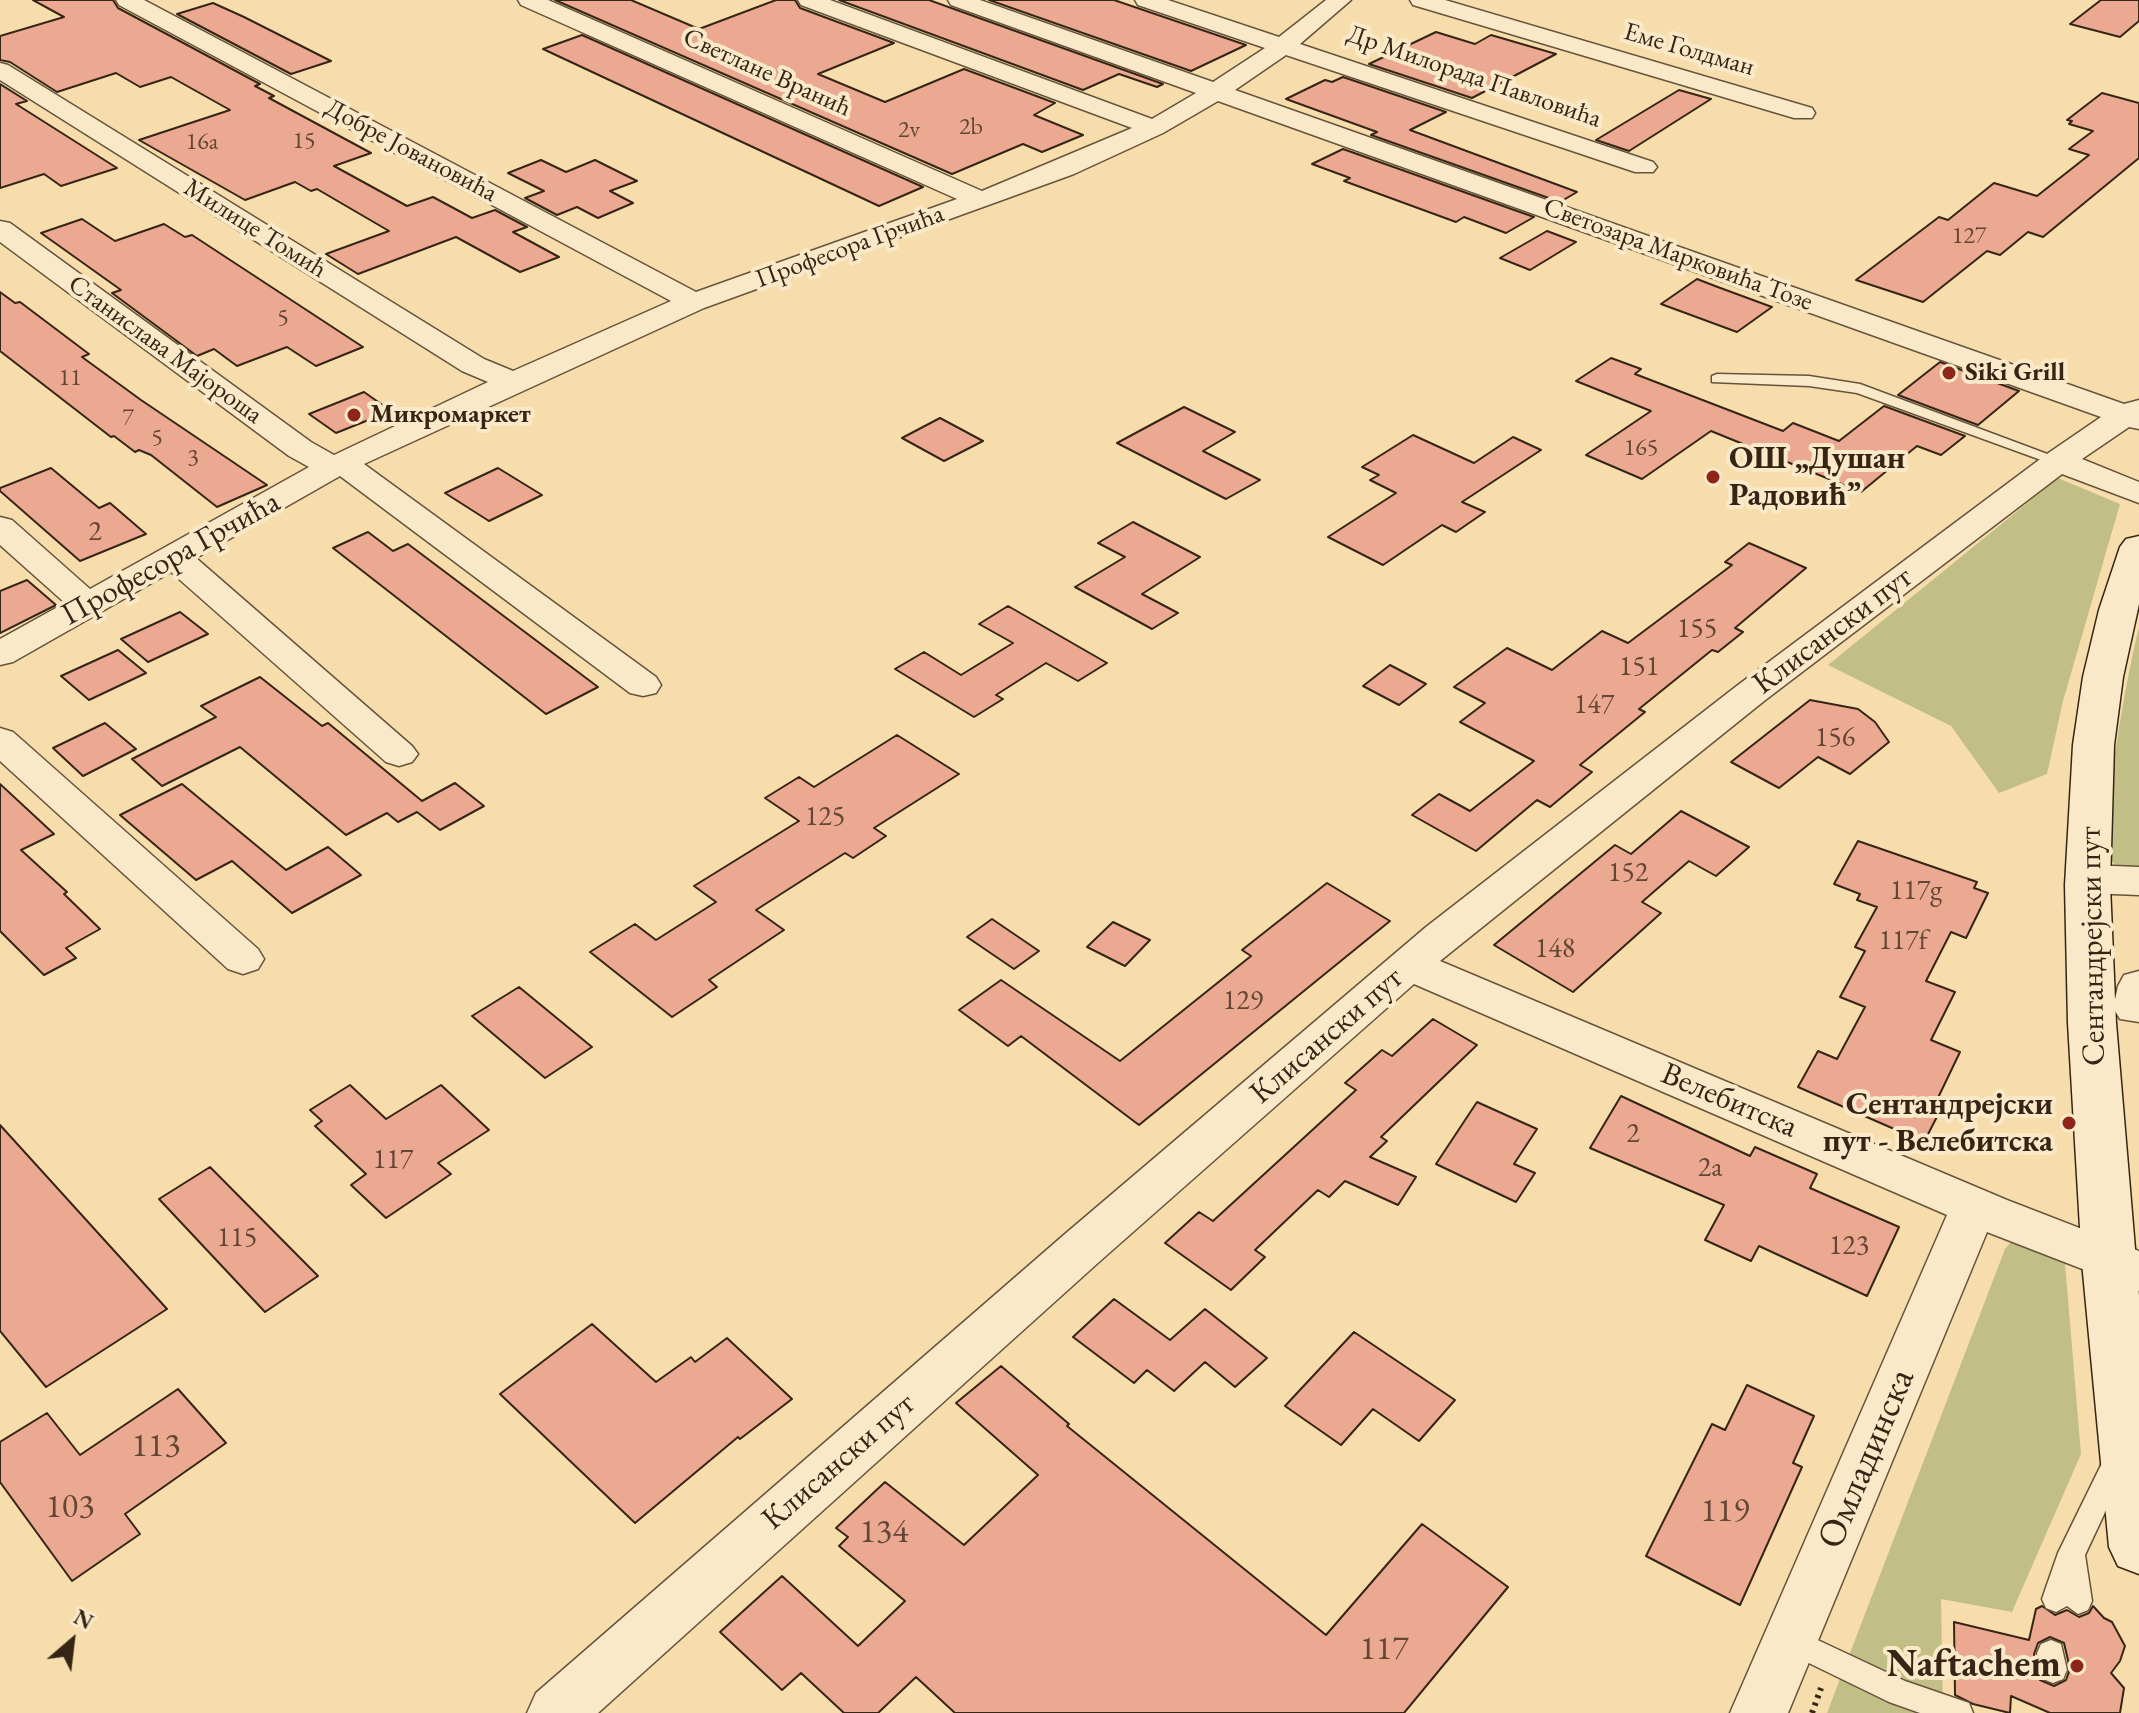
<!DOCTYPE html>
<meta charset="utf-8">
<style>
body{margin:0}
#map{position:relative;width:2139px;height:1713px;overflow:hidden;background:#f7ddac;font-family:"EB Garamond",serif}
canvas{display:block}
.north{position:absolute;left:32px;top:1601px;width:80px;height:80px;-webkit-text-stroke:6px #fae9c9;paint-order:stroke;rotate:28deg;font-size:22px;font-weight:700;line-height:32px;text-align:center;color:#362515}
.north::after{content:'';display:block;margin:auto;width:28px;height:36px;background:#362515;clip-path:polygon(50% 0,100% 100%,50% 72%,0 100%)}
</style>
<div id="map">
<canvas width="2139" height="1713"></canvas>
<div class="north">N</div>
</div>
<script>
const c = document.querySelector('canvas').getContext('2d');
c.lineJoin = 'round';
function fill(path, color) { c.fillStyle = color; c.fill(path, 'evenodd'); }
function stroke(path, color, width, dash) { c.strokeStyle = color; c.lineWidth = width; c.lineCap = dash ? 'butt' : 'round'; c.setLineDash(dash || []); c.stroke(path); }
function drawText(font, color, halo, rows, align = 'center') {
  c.font = font + ' "EB Garamond",serif'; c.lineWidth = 8; c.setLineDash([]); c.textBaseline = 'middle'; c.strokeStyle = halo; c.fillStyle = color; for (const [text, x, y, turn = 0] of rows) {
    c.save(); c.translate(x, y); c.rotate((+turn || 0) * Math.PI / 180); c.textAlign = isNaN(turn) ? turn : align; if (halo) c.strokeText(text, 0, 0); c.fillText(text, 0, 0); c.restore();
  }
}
fill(new Path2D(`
 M2058 478 2120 504 2063 701 2047 774 1999 793 1951 726 1828 665Z
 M2139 628V873C2126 871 2114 869 2109 855 2099 827 2129 663 2139 628Z
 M2011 1242 2044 1250 2065 1263 2081 1454 2012 1612 1941 1599 1943 1713H1827L2005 1249Z`), '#c2bf86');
const building = new Path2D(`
 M33 0H113L118 8 260 84 255 86 274 96 269 98 371 153 334 166 407 206 433 197 472 218 495 210 527 227 513 232 559 257 520 272 456 237 358 274 326 254 389 231 317 189 311 191 295 182 245 200 139 140 230 110 171 77 140 87 116 73 57 92 10 62 0 60V36L64 17Z
 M555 0H631L699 29 776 0H795L800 8 894 43 818 74 885 102 964 69 1055 103 1034 115 1083 135 1042 152 1023 144 952 174Z
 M839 0H929L1163 84 1157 87 1119 74 1083 90Z
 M989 0H1114L1246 45 1191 71Z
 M2101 0H2139V21L2120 37 2070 24Z
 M213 3 244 17 331 61 291 74 177 14Z
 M1436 32 1475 44 1491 35 1556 54 1472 98 1369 64Z
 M582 35 923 187 879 206 543 49Z
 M1343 77 1446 112 1410 130 1577 192 1560 202 1371 135 1377 132 1286 99 1325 80 1332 82Z
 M0 84 27 101 16 104 117 168 61 186 44 174 0 188Z
 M1679 90 1711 99 1629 151 1596 140Z
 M2102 93 2139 103V158L2043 237 2028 232 2000 255 1987 251 1923 302 1856 280 1939 217 1948 220 1994 183 2037 196 2089 155 2069 149 2093 131 2069 124 2072 121 2067 120Z
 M1343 149 1534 217 1506 233 1464 217 1456 222 1344 181 1350 178 1312 164Z
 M541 160 566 172 595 160 637 181 610 191 633 203 598 218 577 207 557 215 525 198 544 191 508 173Z
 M82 219 115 241 164 224 185 237 192 235 363 347 316 366 287 347 237 366 214 349 197 356 112 293 121 290 41 233Z
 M1547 231 1576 242 1530 270 1500 258Z
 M1697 279 1715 286 1772 307 1737 332 1661 304Z
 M0 292 15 303 20 302 89 354 82 357 141 400 267 485 217 507 151 455 139 450 135 452 114 436 111 437 0 351Z
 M1611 358 1641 369 1635 374 1783 431 1793 423 1839 441 1884 406 1965 436 1941 455 1917 446 1861 492 1711 431 1642 479 1586 455 1651 411 1576 381Z
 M1940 362 2019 391 1978 425 1898 395Z
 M364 392 391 411 336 433 309 414Z
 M1184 407 1235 432 1203 451 1260 480 1226 499 1117 443Z
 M940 418 983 441 944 461 902 438Z
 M1413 435 1474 463 1513 437 1541 450 1462 502 1485 512 1456 532 1442 525 1383 565 1328 537 1396 493 1370 480 1379 475 1362 467Z
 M51 468 99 508 110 503 146 534 80 561 0 491V488Z
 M498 468 542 495 489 521 445 493Z
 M1133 522 1200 557 1142 594 1178 613 1152 629 1075 587 1125 557 1098 543Z
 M368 532 393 551 408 544 598 687 546 714 333 548Z
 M1749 543 1806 568 1735 628 1743 632 1718 652 1712 650 1639 709 1645 712 1580 765 1592 772 1550 807 1537 800 1476 851 1412 815 1439 794 1470 811 1534 761 1460 722 1485 703 1454 687 1507 648 1552 670 1602 631 1628 643 1732 565 1725 562Z
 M27 580 56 605 0 633V591Z
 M1008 606 1107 663 1078 681 1046 663 996 695 1003 699 974 717 895 669 924 652 961 675 1013 643 979 624Z
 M180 612 208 634 148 662 121 639Z
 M118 650 146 673 89 700 61 676Z
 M1390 665 1426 684 1399 705 1363 686Z
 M260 677 322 726 328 723 422 801 455 783 484 806 440 830 417 812 398 822 387 813 346 835 240 747 162 786 132 759 216 717 201 706Z
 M1810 700 1858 709 1875 722 1889 742 1850 774 1818 757 1779 788 1731 762Z
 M105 723 136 749 83 776 53 748Z
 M897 735 959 774 874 828 886 836 853 858 845 853 756 910 784 930 709 980 717 987 672 1017 590 952 635 924 656 940 716 902 694 886 799 821 765 798 799 777 814 787Z
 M0 784 54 834 21 850 67 892 64 894 100 929 66 948 76 958 44 975 0 931Z
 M182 784 286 870 328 847 361 875 292 913 232 861 196 880 120 815Z
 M1681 811 1749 847 1716 876 1689 861 1642 902 1661 913 1573 992 1494 945 1615 845 1631 854Z
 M1858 841 1977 882 1974 888 1988 893 1966 938 1951 932 1926 981 1955 992 1931 1040 1960 1052 1936 1102 1943 1105 1924 1142 1798 1087 1818 1051 1837 1059 1865 1007 1840 997 1865 951 1855 947 1877 907 1857 900 1860 894 1834 884Z
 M1327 883 1390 921 1139 1125 1021 1036 1008 1046 959 1010 1001 980 1120 1061 1251 956 1242 950Z
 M992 919 1039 951 1014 969 967 937Z
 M1113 922 1150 940 1125 966 1087 947Z
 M519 987 592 1047 545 1078 472 1016Z
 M1433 1019 1477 1045 1381 1137 1387 1141 1370 1157 1416 1177 1398 1205 1345 1181 1329 1197 1318 1190 1255 1250 1265 1257 1231 1290 1165 1243 1199 1212 1213 1221 1356 1090 1345 1083 1382 1050 1392 1056Z
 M350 1085 386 1119 441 1085 489 1130 438 1163 451 1174 386 1218 351 1185 366 1174 315 1126 322 1121 310 1110Z
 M1621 1096 1750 1156 1755 1147 1817 1174 1810 1188 1899 1227 1867 1296 1759 1246 1751 1261 1705 1240 1724 1205 1590 1148Z
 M1477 1102 1537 1129 1514 1164 1535 1173 1516 1202 1436 1164Z
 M0 1125 167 1309 46 1387 0 1331Z
 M210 1167 318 1276 265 1312 159 1199Z
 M1114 1299 1170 1340 1205 1309 1267 1358 1235 1387 1205 1362 1174 1391 1147 1370 1134 1383 1073 1337Z
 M592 1324 656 1382 691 1357 695 1362 727 1338 792 1399 740 1439 738 1437 635 1523 500 1394Z
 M1354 1332 1455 1400 1419 1441 1373 1409 1341 1445 1285 1406Z
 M1001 1366 1069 1424 1067 1426 1326 1635 1422 1524 1508 1587 1404 1713H955L916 1677 878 1713H844L801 1673 782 1690 720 1632 782 1576 858 1646 905 1601 839 1546 848 1537 836 1528 885 1482 964 1545 1038 1475 956 1403Z
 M1747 1385 1814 1416 1793 1463 1802 1467 1740 1605 1646 1556 1712 1424 1725 1430Z
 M178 1389 226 1443 125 1514 140 1534 72 1581 0 1482V1442L47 1413 80 1455Z
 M2042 1606 2055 1615 2067 1610 2079 1617 2089 1613 2093 1606 2104 1618 2112 1622 2125 1646 2120 1661 2111 1673 2124 1688 2120 1713H2050L2011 1696 2010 1713 1973 1704 1955 1695 1954 1622 2029 1640 2036 1609ZM2050 1637 2064 1643 2070 1669 2066 1680 2054 1686 2040 1680 2034 1654 2038 1643Z`);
fill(building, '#eca992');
stroke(building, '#362515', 2);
const lane = new Path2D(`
 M1717 374 1809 376 1860 384 2066 461 2064 464H2052L1857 393 1809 386 1712 382V376Z
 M2115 1452 2124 1455 2128 1463 2085 1555 2092 1601 2088 1610 2078 1614 2067 1606 2056 1612 2046 1608 2042 1599 2058 1553 2106 1455Z
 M1790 1627 1905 1681 1969 1703 1973 1713H1920L1889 1702 1780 1649 1776 1640 1780 1631Z
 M2051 1640 2061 1644 2067 1670 2063 1679 2053 1683 2043 1679 2037 1653 2041 1644Z`);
const street = new Path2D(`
 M116 0H144L696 292 957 199 521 5 518 0H548L982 191 1132 128 801 5 798 0H830L1152 119 1196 93 951 5 948 0H980L1213 82 1265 48 1138 5 1135 0H1168L1279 37 1326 0H1351L1300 44 1653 162 1657 167 1653 172H1635L1286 55 1235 90 2124 404 2139 400V429L2129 427 2082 459 2139 482V503L2062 474 1764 701 1440 961 2007 1200 2139 1251V1291L1987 1232 1788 1713H1730L1947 1215 1414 984 1099 1262 598 1713H527L536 1693 1065 1234 1426 927 1738 685 2047 454 2101 417 1218 101 1163 133 1074 174 704 308 364 464 656 677 661 685 656 693 643 696 630 693 340 476 196 558 412 746 418 754 412 762 399 766 386 762 171 572 13 662 0 665V639L65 603 0 545V517L12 520 90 589 309 467 289 456 0 242V221L10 223 311 442 334 455 488 382 462 371 0 80V63L8 65 484 359 513 371 671 301 119 5Z
 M1410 0H1445L1812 108 1815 113 1812 118H1794L1413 5Z
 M0 728 13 732 258 949 264 959 258 969 243 974 228 969 0 761Z
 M2087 865 2139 867V895L2087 893 2073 889 2067 879 2073 869Z
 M2139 971V1022L2120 1019 2113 1008 2118 986 2124 975Z`);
const secondary = new Path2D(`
 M2139 536V604L2123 677 2114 745 2110 885 2116 1023 2139 1296V1574L2118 1566 2109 1547 2082 1262 2068 1023 2065 885 2073 745 2083 677 2099 610 2120 547 2126 539Z`);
stroke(lane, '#66533b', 3);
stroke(street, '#66533b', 3);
stroke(secondary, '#362515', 3);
stroke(new Path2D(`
 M1812 1713 1821 1688`), '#362515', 6, [3, 5]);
fill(lane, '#fae9c9');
fill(street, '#fae9c9');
fill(secondary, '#fae9c9');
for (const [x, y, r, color] of [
 [1949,373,8,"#8f2418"],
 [354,415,8,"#8f2418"],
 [1713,477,8,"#8f2418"],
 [2069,1123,8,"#8f2418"],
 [2077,1666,8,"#8f2418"]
]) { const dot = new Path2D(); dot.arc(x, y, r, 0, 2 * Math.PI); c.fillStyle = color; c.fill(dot); stroke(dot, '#fae9c9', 3); }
drawText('24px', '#644634', null, [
 ["2b",971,127],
 ["2v",909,130],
 ["15",304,141],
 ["16a",202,142],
 ["127",1969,236],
 ["5",283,318],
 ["11",70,378],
 ["7",128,418],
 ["5",157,438],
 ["165",1641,448],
 ["3",193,458]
]);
drawText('26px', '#362515', '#fae9c9', [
 ["Еме Голдман",1689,50,16],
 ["Светлане Вранић",767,73,24],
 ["Др Милорада Павловића",1474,77,19],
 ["Добре Јовановића",411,151,28],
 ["Милице Томић",255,229,32],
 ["Професора Грчића",850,247,-20],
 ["Светозара Марковића Тозе",1678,255,20],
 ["Станислава Мајороша",165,350,36]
]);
drawText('bold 26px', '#362515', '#fae9c9', [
 ["Siki Grill",1965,373],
 ["Микромаркет",370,415]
], 'left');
drawText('28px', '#644634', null, [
 ["2",95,532],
 ["155",1697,629],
 ["151",1639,667],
 ["147",1594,705],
 ["156",1835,738],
 ["125",825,817],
 ["152",1628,873],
 ["117g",1916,891],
 ["117f",1903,941],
 ["148",1555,949],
 ["129",1243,1001],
 ["2",1633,1134],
 ["117",393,1160],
 ["2a",1710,1168],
 ["115",237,1238],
 ["123",1849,1246]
]);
drawText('bold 32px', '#362515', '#fae9c9', [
 ["ОШ „Душан",1729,459],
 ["Радовић”",1729,496],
 ["Сентандрејски",2053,1105,"right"],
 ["пут - Велебитска",2053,1142,"right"]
], 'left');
drawText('32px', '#362515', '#fae9c9', [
 ["Професора Грчића",171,559,-29],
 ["Клисански пут",1833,631,-37],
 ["Сентандрејски пут",2093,946,-91],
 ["Клисански пут",1327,1036,-41],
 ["Велебитска",1729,1101,23],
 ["Клисански пут",839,1462,-41]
]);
drawText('34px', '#644634', null, [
 ["113",156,1447],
 ["103",70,1508],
 ["119",1725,1512],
 ["134",884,1533],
 ["117",1384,1650]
]);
drawText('38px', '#362515', '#fae9c9', [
 ["Омладинска",1867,1459,-67]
]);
drawText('bold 38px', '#362515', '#fae9c9', [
 ["Naftachem",2061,1666]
], 'right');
</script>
